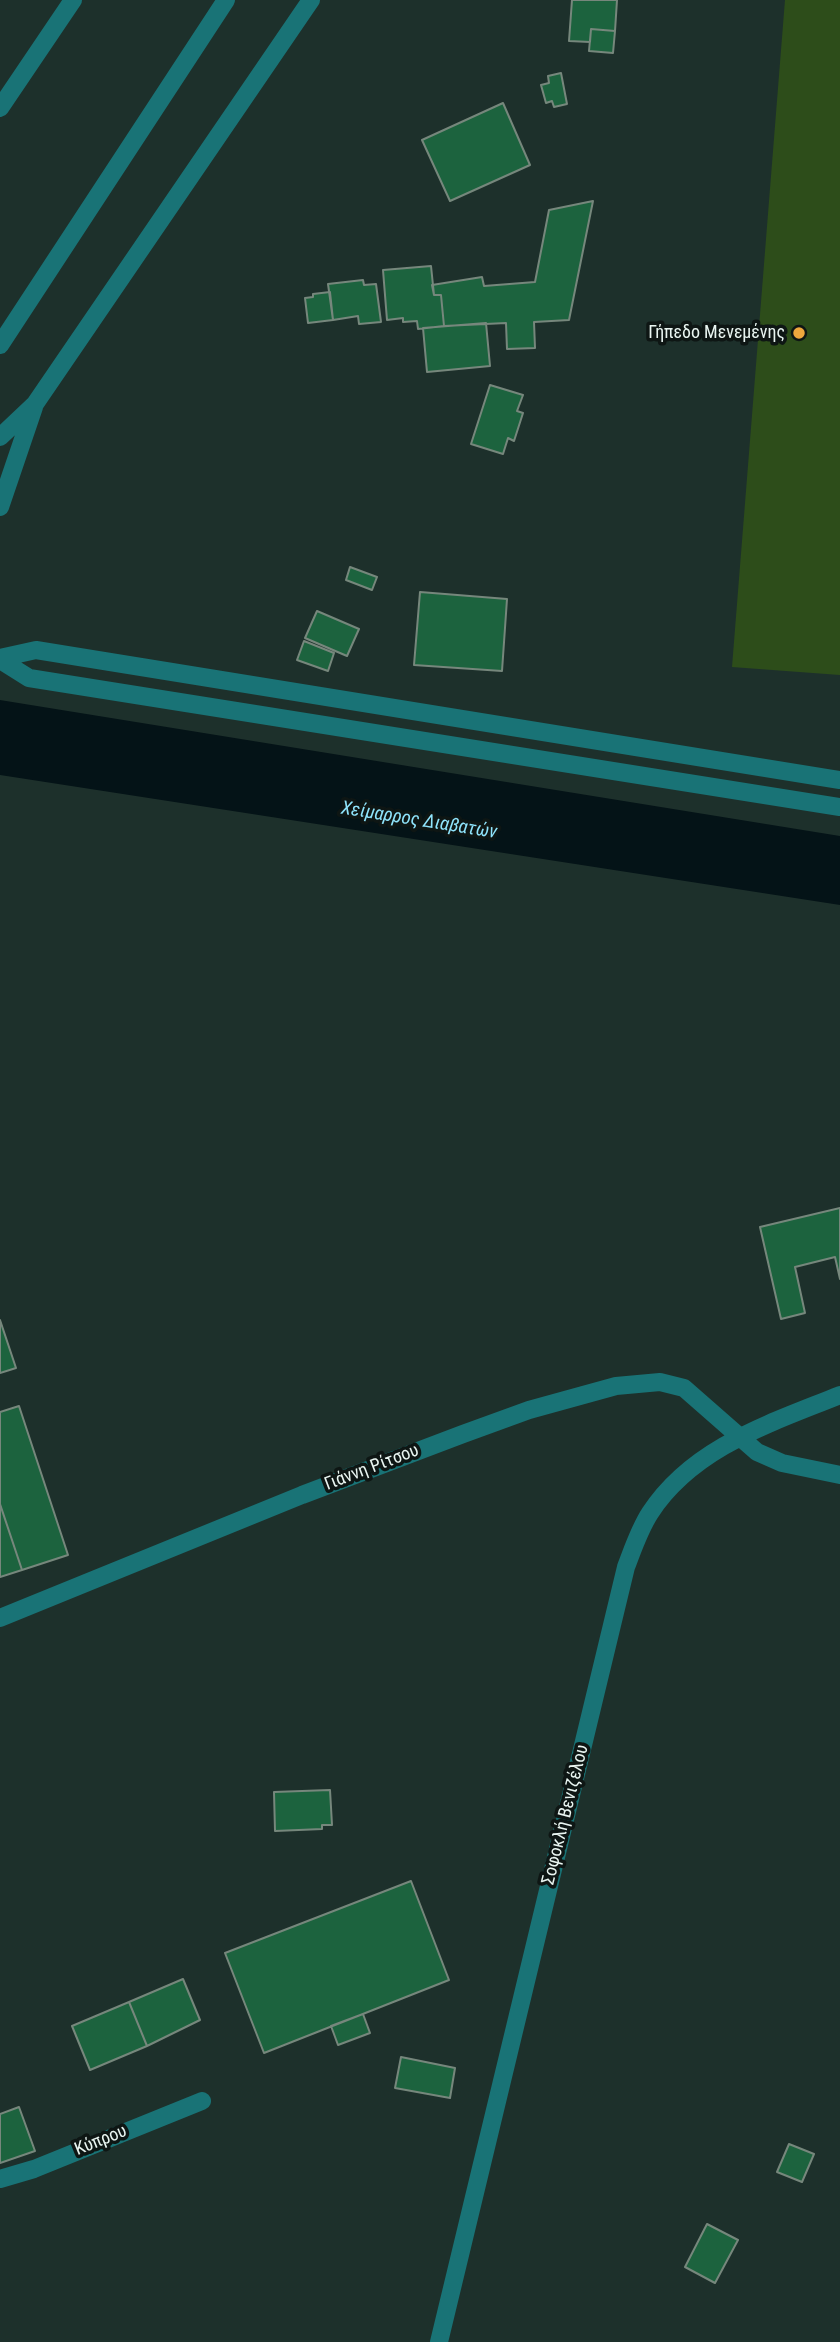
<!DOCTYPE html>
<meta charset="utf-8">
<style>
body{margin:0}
canvas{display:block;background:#1d302b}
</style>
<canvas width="840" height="2342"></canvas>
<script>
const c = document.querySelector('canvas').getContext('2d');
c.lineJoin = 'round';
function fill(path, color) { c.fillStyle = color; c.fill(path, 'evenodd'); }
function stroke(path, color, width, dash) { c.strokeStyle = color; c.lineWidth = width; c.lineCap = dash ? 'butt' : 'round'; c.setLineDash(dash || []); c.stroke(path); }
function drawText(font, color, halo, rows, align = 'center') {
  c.font = font + ' "Roboto Condensed",sans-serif'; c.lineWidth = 7; c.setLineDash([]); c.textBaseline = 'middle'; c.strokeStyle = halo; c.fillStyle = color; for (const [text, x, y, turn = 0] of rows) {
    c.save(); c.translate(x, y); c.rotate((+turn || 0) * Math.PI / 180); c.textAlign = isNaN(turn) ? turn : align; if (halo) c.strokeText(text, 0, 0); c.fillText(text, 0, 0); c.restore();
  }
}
fill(new Path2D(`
 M785 0H840V675L732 667Z`), '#2d4d1a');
fill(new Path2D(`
 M0 700 840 836V905L0 775Z`), '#041317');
const building = new Path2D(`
 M572 0H617L615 31 591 29 590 42 569 41Z
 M591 29 615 31 613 53 589 51Z
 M561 73 567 104 554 107 552 101 546 103 541 85 549 83 548 76Z
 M503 103 530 165 450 201 422 140Z
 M593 201 569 320 534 322 535 348 507 349 506 323 444 326 441 295H434L432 285 482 277 484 286 535 282 549 210Z
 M431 266 434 295H441L444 326 418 329 417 321 403 322V318L387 320 383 270Z
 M363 280 364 285 376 284 381 322 359 324 358 316 333 320 328 284Z
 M330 292 333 320 308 323 305 298 313 297V294Z
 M486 323 490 366 427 372 423 328Z
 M490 385 523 395 517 411 523 413 514 441 508 438 503 454 471 444Z
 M350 567 377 577 372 590 346 580Z
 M420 592 507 599 502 671 414 665Z
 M317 611 359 629 347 656 305 638Z
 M304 641 334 653 328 671 297 660Z
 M840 1208V1279L835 1257 795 1267 805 1313 781 1319 760 1227Z
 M0 1320 16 1368 0 1373Z
 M19 1406 68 1555 22 1570 0 1504V1412Z
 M0 1504 22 1570 0 1577Z
 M330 1790 332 1825H322V1829L275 1831 274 1792Z
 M411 1881 449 1980 264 2053 225 1953Z
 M183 1979 200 2020 147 2046 129 2002Z
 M129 2002 147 2046 90 2070 72 2026Z
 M363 2014 370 2033 338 2045 331 2026Z
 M401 2057 455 2068 450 2098 395 2088Z
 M19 2107 35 2151 0 2163V2114Z
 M789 2144 814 2154 802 2182 777 2172Z
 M707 2224 738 2240 715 2283 685 2267Z`);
fill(building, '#1c633e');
stroke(building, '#76877c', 2);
stroke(new Path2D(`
 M0 108 73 0
 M0 345 226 0
 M0 437 35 404 311 0
 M0 507 34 407
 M0 658 36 650 840 780
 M0 660 29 678 840 807
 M0 1618 302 1495 463 1434 529 1410 616 1386 660 1382 684 1388 757 1452 782 1463 840 1475
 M0 2179 34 2169 202 2101
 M439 2342 626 1567C633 1549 639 1530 650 1513 693 1447 771 1423 840 1395`), '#197376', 18);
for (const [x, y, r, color] of [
 [799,333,7,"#eea73d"]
]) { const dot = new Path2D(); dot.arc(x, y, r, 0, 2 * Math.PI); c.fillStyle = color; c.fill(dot); stroke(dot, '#0e1614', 2.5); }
drawText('18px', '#e9f5f1', '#0e1614', [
 ["Γήπεδο Μενεμένης",785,333]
], 'right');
drawText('18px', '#e9f5f1', '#0e1614', [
 ["Γιάννη Ρίτσου",372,1468,-21],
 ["Σοφοκλή Βενιζέλου",566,1815,-76],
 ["Κύπρου",101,2141,-22]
]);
drawText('italic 19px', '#8fe4fc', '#0e1614', [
 ["Χείμαρρος Διαβατών",419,821,9]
]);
</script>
